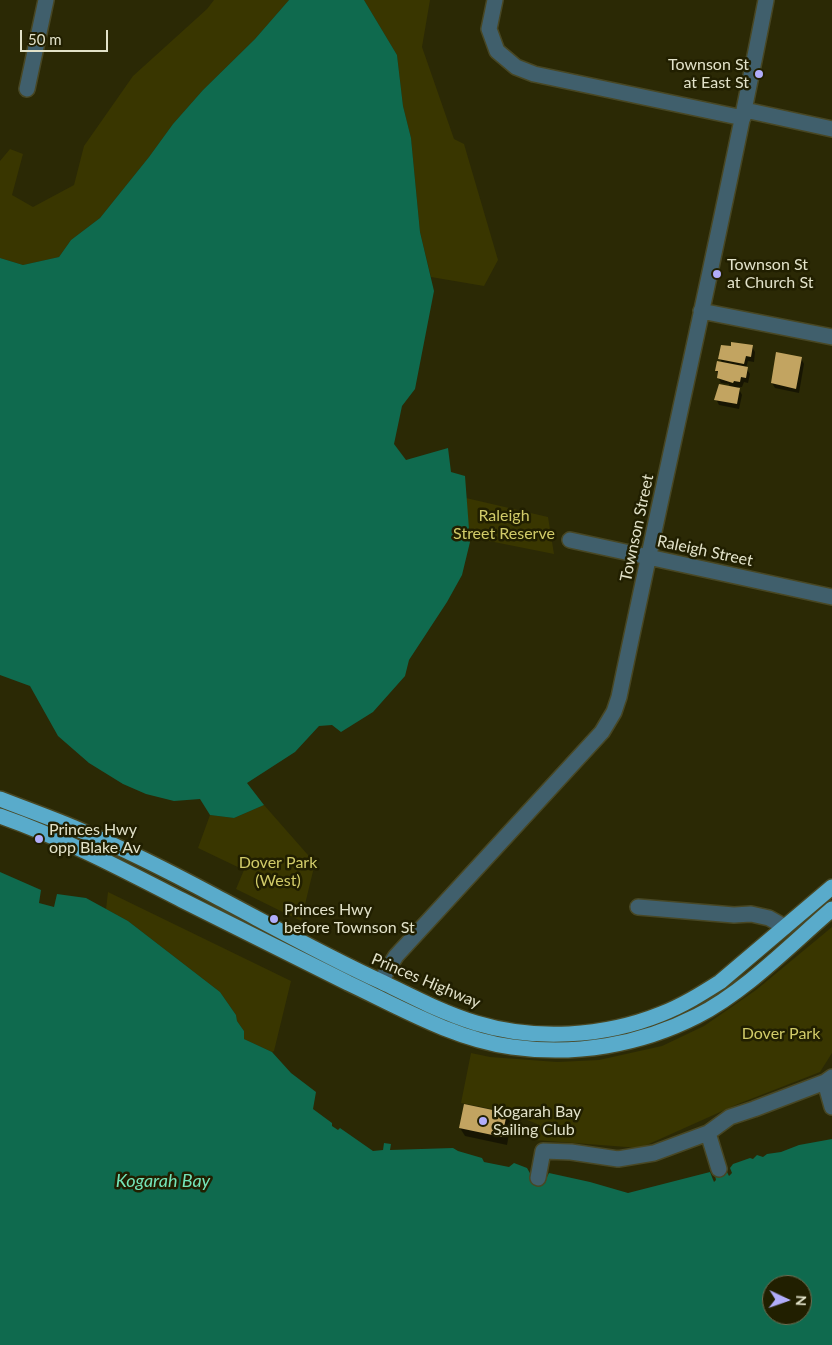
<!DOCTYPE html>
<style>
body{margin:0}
#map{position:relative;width:832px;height:1345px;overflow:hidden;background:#2b2905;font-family:Lato,sans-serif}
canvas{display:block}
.north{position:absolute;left:762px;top:1275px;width:50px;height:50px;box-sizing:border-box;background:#211f00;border:1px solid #6e6d50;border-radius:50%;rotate:93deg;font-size:14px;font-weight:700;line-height:20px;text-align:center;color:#e2e2c9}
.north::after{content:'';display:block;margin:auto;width:18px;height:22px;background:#b1adfa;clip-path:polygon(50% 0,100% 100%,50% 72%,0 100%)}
.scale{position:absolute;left:20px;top:30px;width:88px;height:22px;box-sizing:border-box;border:2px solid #e2e2c9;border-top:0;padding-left:6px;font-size:15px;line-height:18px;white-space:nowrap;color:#e2e2c9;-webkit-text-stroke:4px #211f00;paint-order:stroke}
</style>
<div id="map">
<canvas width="832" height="1345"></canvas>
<div class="north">N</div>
<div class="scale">50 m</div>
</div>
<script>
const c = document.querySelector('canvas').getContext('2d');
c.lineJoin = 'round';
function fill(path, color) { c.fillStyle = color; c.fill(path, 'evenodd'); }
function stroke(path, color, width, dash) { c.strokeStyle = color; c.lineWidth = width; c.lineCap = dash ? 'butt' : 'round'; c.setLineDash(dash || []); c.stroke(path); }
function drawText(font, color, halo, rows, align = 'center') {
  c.font = font + ' Lato,sans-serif'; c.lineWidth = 5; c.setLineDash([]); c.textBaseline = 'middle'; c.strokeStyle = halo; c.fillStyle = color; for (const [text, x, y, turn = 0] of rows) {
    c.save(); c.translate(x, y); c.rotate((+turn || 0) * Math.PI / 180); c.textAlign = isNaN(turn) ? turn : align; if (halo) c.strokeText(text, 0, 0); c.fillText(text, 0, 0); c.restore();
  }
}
fill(new Path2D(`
 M214 0H289L255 39 203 90 173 124 149 157 100 218 71 240 59 257 23 265 0 258V161L10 149 23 154 12 195 33 207 74 185 84 146 133 76 207 9Z
 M364 0H430L422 47 454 139 464 144 498 260 484 286 431 277 420 232 411 138 403 106 397 55Z
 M466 498 548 517 554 554 469 537Z
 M264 805 315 863 301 921 236 889 244 870 198 848 210 815 234 818Z
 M108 892 291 981 274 1051 272 1052 244 1039V1031L237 1021 236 1015 220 992 128 921 106 909Z
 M832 927V1053L820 1072 738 1104 640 1148 534 1140 537 1124 508 1112 461 1103 471 1053 490 1057 557 1062 599 1060 662 1046 704 1026 756 990Z`), '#393600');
fill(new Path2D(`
 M289 0H364L397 55 403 106 411 138 420 232 434 291 415 389 402 406 394 444 406 460 448 448 451 472 465 476 470 542 462 575 447 602 409 660 405 676 373 712 341 732 332 725 319 726 295 752 247 783 264 805 234 818 210 815 200 799 174 801 146 794 123 784 89 763 58 736 30 686 0 675V258L23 265 59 257 71 240 100 218 149 157 173 124 203 90 255 39Z
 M0 872 41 890 39 903 54 907 57 894 86 898 128 921 220 992 236 1015 237 1021 244 1031V1039L272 1052 291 1073 316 1092 313 1109 332 1123V1126L338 1130 340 1128 373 1151 383 1150 384 1143 391 1144 390 1150 453 1148 458 1151 482 1158 484 1162 509 1167 514 1163 527 1168 531 1175 546 1179 549 1173 590 1182 628 1193 710 1172 714 1182 716 1180 714 1171 725 1168 729 1176 732 1173 730 1168 733 1164 750 1158 753 1159 757 1155 763 1157 767 1154 781 1152 799 1145 832 1139V1345H0ZM772 1285H802V1315H772Z`), '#0f6a4e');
fill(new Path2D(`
 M752 347 755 352 754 362 748 361 746 368 750 374 748 383 744 382 742 387H738L742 395 739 409 719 405 716 399 730 388 729 384 721 383 718 377 716 370 723 364 720 359Z
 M801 358 804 364 799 393 775 388 772 383Z
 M506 1114 511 1123 507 1145 465 1136 460 1128Z`), '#0007');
fill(new Path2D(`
 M731 342 753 345 751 357 746 356 744 364 718 359 721 345 731 346Z
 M776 352 802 357 796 389 771 383Z
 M717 361 748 367 746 378 741 377 740 382 734 381 733 383 717 378 718 371H715Z
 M719 384 740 388 737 404 714 400Z
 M464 1104 507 1113 502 1137 459 1128Z`), '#c2a461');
const minor = new Path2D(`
 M495 0 489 29 497 51 516 67 534 74 743 118
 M27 89 46 0
 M745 110 832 129
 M701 311 832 337
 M570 540 832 597
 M638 907 734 915 751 914 769 918 785 927
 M382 982 386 972 396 956 602 732 614 712 619 697C667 464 721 233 766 0
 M825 1082 832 1107
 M708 1133 719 1169
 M538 1178 543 1151 571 1152 618 1159 654 1153 708 1133 730 1117 754 1109 825 1082 832 1077`);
const highway = new Path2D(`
 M0 799C28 810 57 820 84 832 129 851 172 873 215 896 270 925 325 956 382 982 413 997 443 1013 476 1023 535 1041 604 1037 661 1014 682 1006 701 994 720 982L832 887
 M0 816C63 838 122 869 182 900 237 928 293 955 348 983 401 1008 454 1039 512 1047 575 1056 640 1045 697 1016 746 991 790 945 832 909`);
stroke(minor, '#484724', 18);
stroke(highway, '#484724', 18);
stroke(minor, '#405f6c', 15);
stroke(highway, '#59abcb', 15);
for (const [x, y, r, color] of [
 [759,74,5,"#b1adfa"],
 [717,274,5,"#b1adfa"],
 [39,839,5,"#b1adfa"],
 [274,919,5,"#b1adfa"],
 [483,1121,5,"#b1adfa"]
]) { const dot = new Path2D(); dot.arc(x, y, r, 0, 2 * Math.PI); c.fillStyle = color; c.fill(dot); stroke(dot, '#211f00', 2); }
drawText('16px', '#e2e2c9', '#211f00', [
 ["Townson St",749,65,"right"],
 ["at East St",749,83,"right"],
 ["Townson St",727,265],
 ["at Church St",727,283],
 ["Princes Hwy",49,830],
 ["opp Blake Av",49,848],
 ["Princes Hwy",284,910],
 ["before Townson St",284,928],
 ["Kogarah Bay",493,1112],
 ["Sailing Club",493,1130]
], 'left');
drawText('16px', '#d1cb68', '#211f00', [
 ["Raleigh",504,516],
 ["Street Reserve",504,534],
 ["Dover Park",278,863],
 ["(West)",278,881],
 ["Dover Park",781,1034]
]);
drawText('16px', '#e2e2c9', '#211f00', [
 ["Townson Street",637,528,-78],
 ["Raleigh Street",705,551,12],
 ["Princes Highway",426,981,23]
]);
drawText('italic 18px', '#74e5b9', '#211f00', [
 ["Kogarah Bay",163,1181]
]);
</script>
